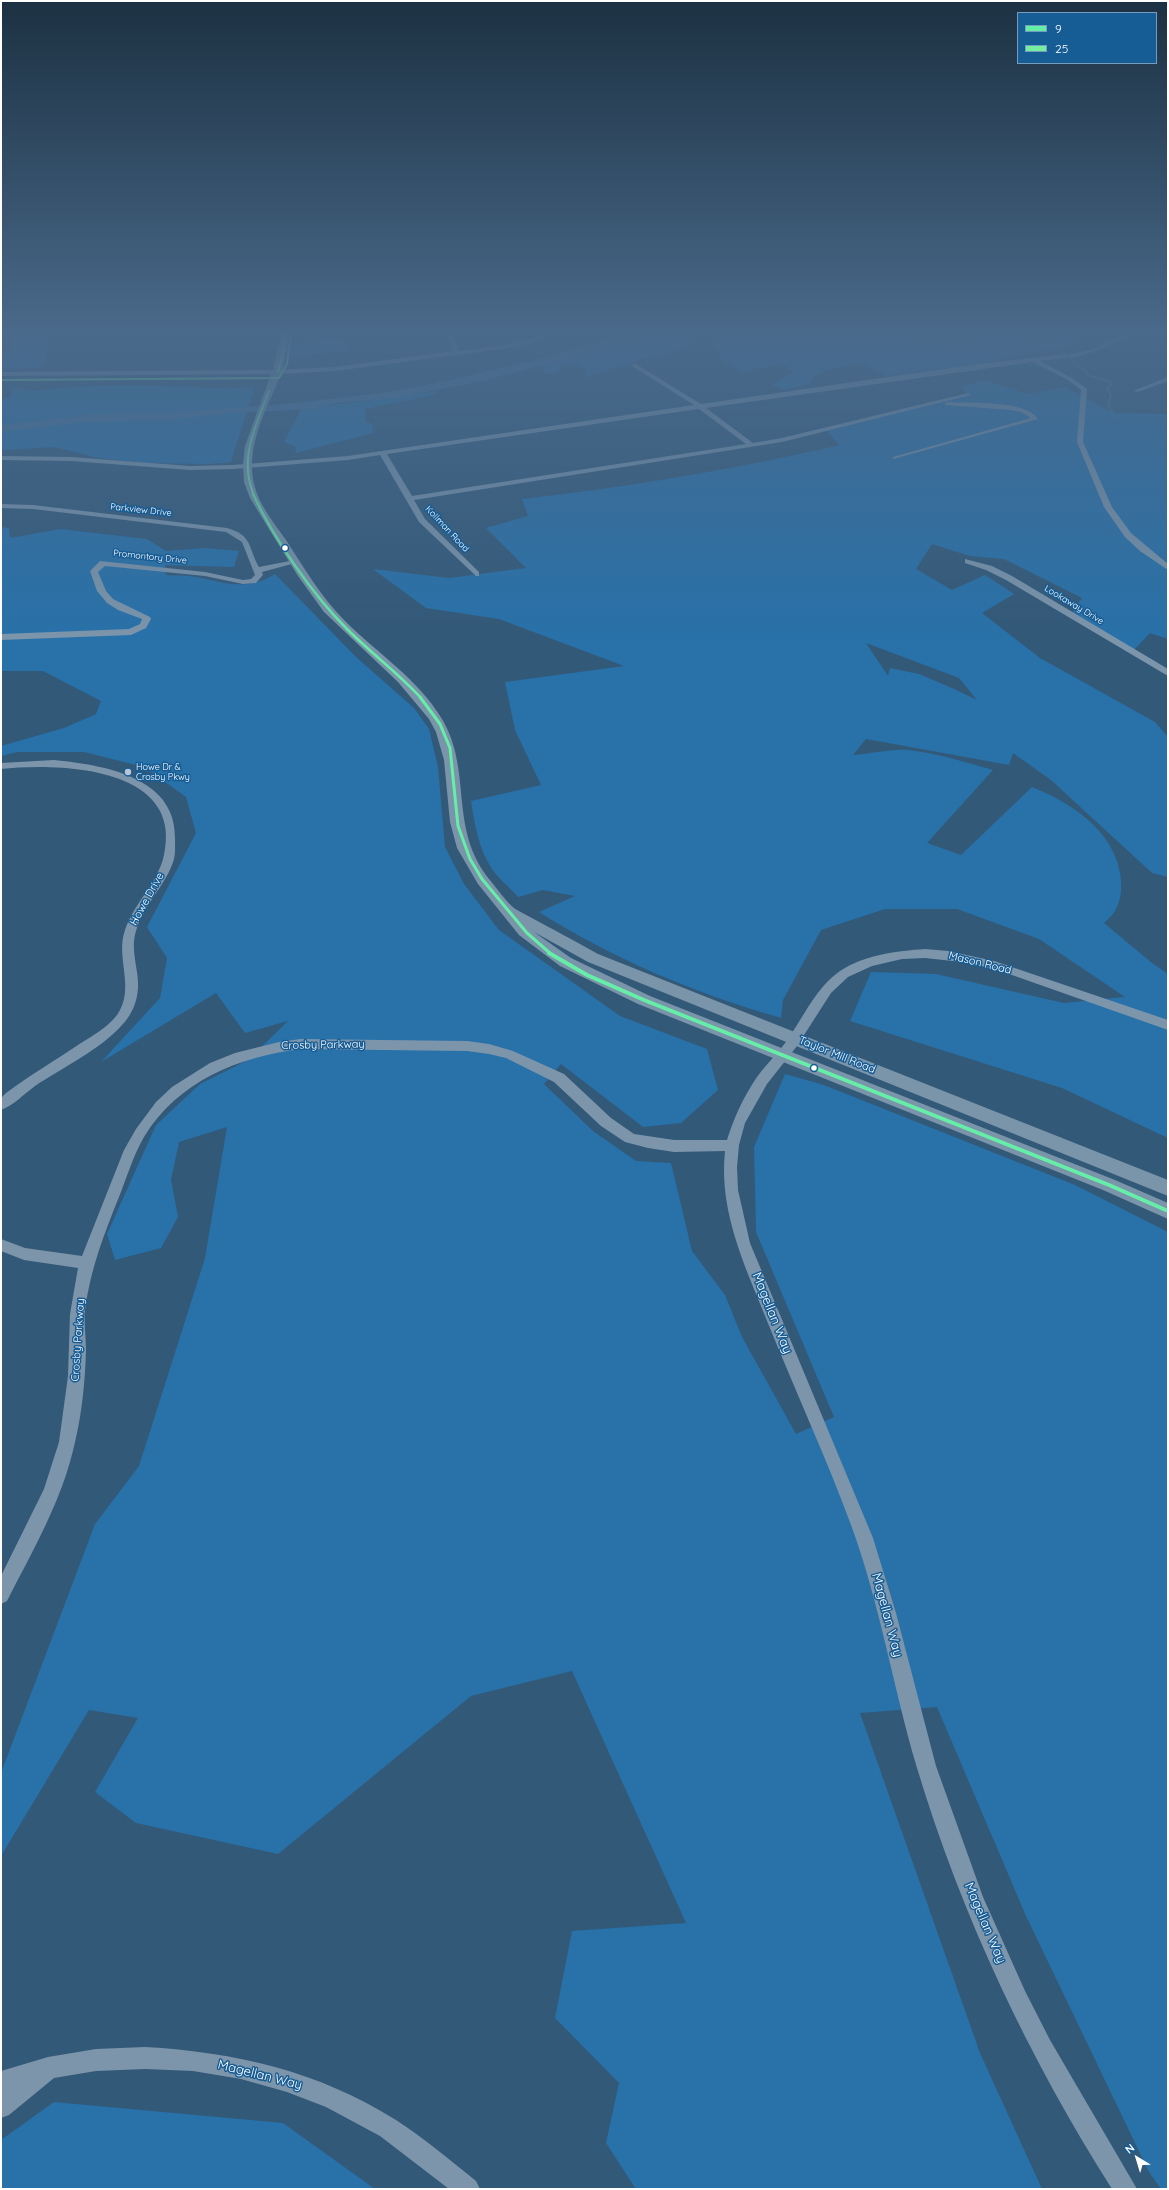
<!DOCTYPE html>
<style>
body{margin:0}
#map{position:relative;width:1169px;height:2190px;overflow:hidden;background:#335978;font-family:Quicksand,sans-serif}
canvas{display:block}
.frame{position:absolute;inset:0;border:2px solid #fff;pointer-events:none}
.legend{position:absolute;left:1017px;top:12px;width:140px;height:52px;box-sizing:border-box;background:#165c95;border:1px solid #739dbf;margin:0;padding:5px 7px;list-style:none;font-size:12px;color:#fff}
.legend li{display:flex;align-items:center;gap:8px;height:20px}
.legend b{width:20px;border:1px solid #739dbf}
.north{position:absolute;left:1117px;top:2138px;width:40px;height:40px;-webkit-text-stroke:3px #165c95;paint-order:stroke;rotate:322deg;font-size:11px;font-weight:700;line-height:16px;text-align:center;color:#fff}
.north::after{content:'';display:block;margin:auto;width:14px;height:18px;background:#fff;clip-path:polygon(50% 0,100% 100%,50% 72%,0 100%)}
</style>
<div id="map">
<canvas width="1169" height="2190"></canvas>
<div class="frame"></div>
<ul class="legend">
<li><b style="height:5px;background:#66eda8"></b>9</li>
<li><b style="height:5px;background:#76ed9f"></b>25</li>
</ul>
<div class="north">N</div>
</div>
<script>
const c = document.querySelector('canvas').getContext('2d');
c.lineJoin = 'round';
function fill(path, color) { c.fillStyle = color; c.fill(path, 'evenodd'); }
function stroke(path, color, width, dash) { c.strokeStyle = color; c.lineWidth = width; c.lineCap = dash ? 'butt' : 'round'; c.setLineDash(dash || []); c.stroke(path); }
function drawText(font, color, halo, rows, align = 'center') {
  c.font = font + ' Quicksand,sans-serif'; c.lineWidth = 3; c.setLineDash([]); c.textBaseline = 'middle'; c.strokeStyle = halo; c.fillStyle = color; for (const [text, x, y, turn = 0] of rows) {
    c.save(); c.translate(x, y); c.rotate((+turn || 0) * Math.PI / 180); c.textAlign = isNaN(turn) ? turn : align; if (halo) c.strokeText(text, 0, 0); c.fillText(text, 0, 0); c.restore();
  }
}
fill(new Path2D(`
 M8 333H39L42 338 49 344 43 367 1 370V350L15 349Z
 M652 333H706L675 352 649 357 584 378 587 369 578 363 561 367 557 374 545 373 540 366 624 344Z
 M707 333H867L934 345 1018 349 1044 347 1067 336 1069 333H1088C1054 361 1031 345 997 361L886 376 860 363 834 368 814 376 809 384 784 390 771 385 793 372 783 363 745 372 723 361Z
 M904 333H1048C1008 353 946 341 904 333Z
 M344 340 347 351 282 357 285 344Z
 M984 380 1028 394 1065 387 1113 413 1168 414V639L1150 633 1132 652 1071 615 1082 598 1004 559 970 556 932 544 916 569 952 590 985 575 1014 594 982 613 1040 658 1155 722 1168 737V877L1152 873 1051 780 1013 753 1009 765 866 739 853 755C871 754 889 749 908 750 937 753 965 762 993 770L927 843 961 855 1032 787C1070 802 1113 830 1120 873 1122 886 1122 897 1116 909 1114 914 1108 919 1104 923L1152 963 1168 974V1138L1062 1088 850 1021 871 972 936 974 1064 1003 1125 997 1039 939 957 909H885L821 930 783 1000 781 1018C697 994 613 959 539 912L575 896 543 890 518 897C510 888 499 879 492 869 478 848 475 825 471 801L541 785 515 730 505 682 624 666 499 619 426 608 373 569 449 578 526 568 486 528 528 516 522 499C629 487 736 469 840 445L827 431 968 395 961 387ZM866 643 959 678 977 700 952 688 919 674 890 668 888 676Z
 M126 385 254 389 231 462 209 464 148 463 98 458 55 447 1 450V401L11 396 13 387 32 391 72 387Z
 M439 391 430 396 365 409 366 421 373 425V433L296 453 295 446 284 442 301 409Z
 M1 527 9 528 10 538 60 529 147 539 166 551 205 548 239 551 234 567 165 565 166 575C173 576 180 575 188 576 221 580 243 594 275 574L356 657 414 708 429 729 438 767 445 847 464 884 499 930 620 1016 707 1049 718 1090 681 1123 643 1127 561 1064 544 1084 593 1131 636 1161 671 1163 692 1251 725 1295 742 1337 796 1434 834 1417 756 1232 754 1147 785 1074 824 1085 1075 1185 1168 1232V2189H1161L1149 2172 1026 1916 937 1707 860 1713 980 2053 1042 2189H636L606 2143 619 2083 555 2018 572 1931 686 1923 572 1671 471 1696 278 1854 136 1823 95 1792 138 1718 89 1710 1 1856V1773L95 1524 139 1466 205 1258 227 1127 179 1142 171 1180 178 1217 161 1248 115 1260 107 1234 156 1125 200 1084 248 1060 288 1021 245 1033 216 993 101 1062 160 998 167 958 147 927 196 833 186 797 144 767 84 752H17L1 756V746L64 728 96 714 101 701 43 671H1Z
 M54 2102 283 2123 375 2189H1V2140Z`), '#2871a9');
fill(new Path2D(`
 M631 333H652L624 344 483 381 400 397 338 403 312 409 230 413 171 420 84 422 1 432V425L103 413 170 412 277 405 381 393 432 384 532 361Z
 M867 333H904L963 341 1001 344 1020 342 1048 333H1069L1062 343C1012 355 962 349 912 341 897 338 882 337 867 333Z`), '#42729a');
stroke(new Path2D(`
 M1047 347 1067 355 1090 376 1111 382V386L1107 388 1111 396 1108 405 1115 418`), '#42729a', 2);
fill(new Path2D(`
 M445 333H451L460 351C482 348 504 346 525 341 535 339 542 333 552 333L532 343 516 347 335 371 278 374 275 372 278 370 335 367 454 351Z
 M1127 333H1135L1097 351 1076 357 1040 361 1072 378 1087 389 1083 442 1112 507 1131 533 1168 564V570L1140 551 1125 537 1104 507 1077 442 1081 390 1068 380 1033 362 706 408 753 443 782 438 968 393 971 395 782 442 414 500 425 519 479 572V576H476L419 522 380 455 348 460 233 469 190 470 71 461 1 460V456L71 457 190 466 233 465 348 456 694 405 632 366 634 363 701 404 978 364 1076 353 1093 349ZM699 409 746 444 412 496 387 454Z
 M1160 333H1168V337Z
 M1168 377V381L1138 392 1133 391Z
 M947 402C970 404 1025 399 1038 419L893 459V457L1031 418 1021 412 1010 410 945 405V403Z
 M1 504 33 505 227 528C253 535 248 548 259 567L295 560 299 562 262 572 263 575 256 583 243 584 205 576 105 566 98 572 106 591 113 599 150 617 151 619 146 628 131 635 1 640V634L129 629 140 624 142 619 118 610 107 603 97 591 90 571 100 561 205 572 243 580 251 579 255 575 242 542 226 532 33 509 1 508Z
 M965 559 992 566 1012 576 1168 669V676L1006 580 986 570 965 563Z
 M54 760C102 765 176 776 175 838 175 847 176 856 172 865 163 888 143 906 136 931 129 953 142 975 137 996 135 1007 129 1018 122 1025 101 1049 62 1068 35 1086 25 1093 13 1106 1 1110V1098L6 1093C30 1075 56 1060 81 1043 94 1035 108 1027 117 1015 136 988 115 958 125 930 134 903 158 883 164 855 184 766 58 763 1 769V763Z
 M925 949 948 951 994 961 1168 1020V1030L1012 975 971 963 925 958 902 959 872 966 848 977 831 993 797 1046 767 1084 745 1123 739 1145 737 1167 738 1190 750 1243 873 1538 896 1613 936 1766 983 1897 1025 1991 1050 2040 1137 2189H1112C1029 2058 962 1917 917 1768 893 1687 880 1604 851 1525 827 1460 798 1397 772 1333 749 1274 718 1216 725 1151L674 1152 648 1148 625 1142 601 1126 554 1082 506 1058 489 1054 467 1051 301 1049C238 1057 178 1081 144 1137 133 1156 127 1177 119 1197 104 1234 90 1270 85 1310 84 1324 86 1338 86 1351 85 1382 82 1413 75 1442 63 1499 33 1550 7 1601L1 1604V1576L44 1489 59 1442 68 1376 70 1314 78 1268 24 1260 1 1251V1239L25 1248 82 1256 124 1150 136 1129 156 1102 172 1087 210 1063 235 1053 279 1042 301 1039 467 1041 489 1044 513 1051 564 1074 611 1118 634 1134 674 1140H727C734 1117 744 1096 757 1077 768 1062 781 1050 790 1036 805 1014 817 987 840 971 864 955 897 951 925 949Z
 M145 2047C235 2052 318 2071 396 2120 424 2138 450 2160 476 2181L480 2189H449L380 2136 326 2107 287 2092 241 2079 193 2071 145 2069 96 2071 54 2078 9 2115 1 2118V2071L48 2057 96 2049Z`), '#7c95ab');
fill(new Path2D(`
 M281 333H289C287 346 285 362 281 374 268 407 245 445 254 484 259 505 274 523 286 540 304 568 321 597 345 621 377 653 418 679 442 719 473 771 448 827 489 879 496 887 509 906 517 910 544 925 572 939 598 954L1168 1180V1196L588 962 534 932 571 958 650 996 1115 1180 1168 1203V1219L1103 1190 638 1004 560 966 519 935 478 884 457 848 450 822 444 760 436 732 429 719 398 682 324 612 298 576 250 498 244 482 243 464 245 446 271 374 1 376V372L273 370Z`), '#7a94a9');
stroke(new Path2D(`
 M278 372 284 350 285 333
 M254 495C238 459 256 425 269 391`), '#66eda8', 2);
stroke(new Path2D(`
 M253 494C274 539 312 594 347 629 371 653 398 673 421 698`), '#66eda8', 2.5);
stroke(new Path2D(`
 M420 697 440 724 450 748 458 826 470 859 482 879 527 933 551 954`), '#66eda8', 3);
stroke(new Path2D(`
 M549 953 587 975 644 1000 1109 1185 1168 1211`), '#66eda8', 4);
stroke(new Path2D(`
 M1 380 279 378 287 364 291 333`), '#76ed9f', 2);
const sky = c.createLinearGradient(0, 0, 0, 639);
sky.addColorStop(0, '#1c3142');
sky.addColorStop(0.52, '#4a6a8b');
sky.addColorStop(1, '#4a6a8b00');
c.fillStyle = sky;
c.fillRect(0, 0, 1169, 639);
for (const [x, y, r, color] of [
 [285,548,3.5,"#fff"],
 [128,772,4,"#b8c5d0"],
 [814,1068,3.5,"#fff"]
]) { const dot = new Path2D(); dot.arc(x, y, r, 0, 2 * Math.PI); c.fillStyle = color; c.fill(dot); stroke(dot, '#165c95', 1.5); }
drawText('9px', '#fff', '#165c95', [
 ["Parkview Drive",141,510,6],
 ["Kollman Road",447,529,47],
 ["Promontory Drive",150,557,6],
 ["Lookaway Drive",1074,605,31]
]);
drawText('9px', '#fff', '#165c95', [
 ["Howe Dr &",136,767],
 ["Crosby Pkwy",136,777]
], 'left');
drawText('11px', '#fff', '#165c95', [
 ["Howe Drive",147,899,-61],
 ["Mason Road",980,963,14],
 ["Crosby Parkway",323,1045,-1],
 ["Taylor Mill Road",837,1055,22],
 ["Crosby Parkway",78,1340,-86]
]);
drawText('13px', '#fff', '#165c95', [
 ["Magellan Way",772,1313,68],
 ["Magellan Way",887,1615,75],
 ["Magellan Way",985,1923,67],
 ["Magellan Way",260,2075,14]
]);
</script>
